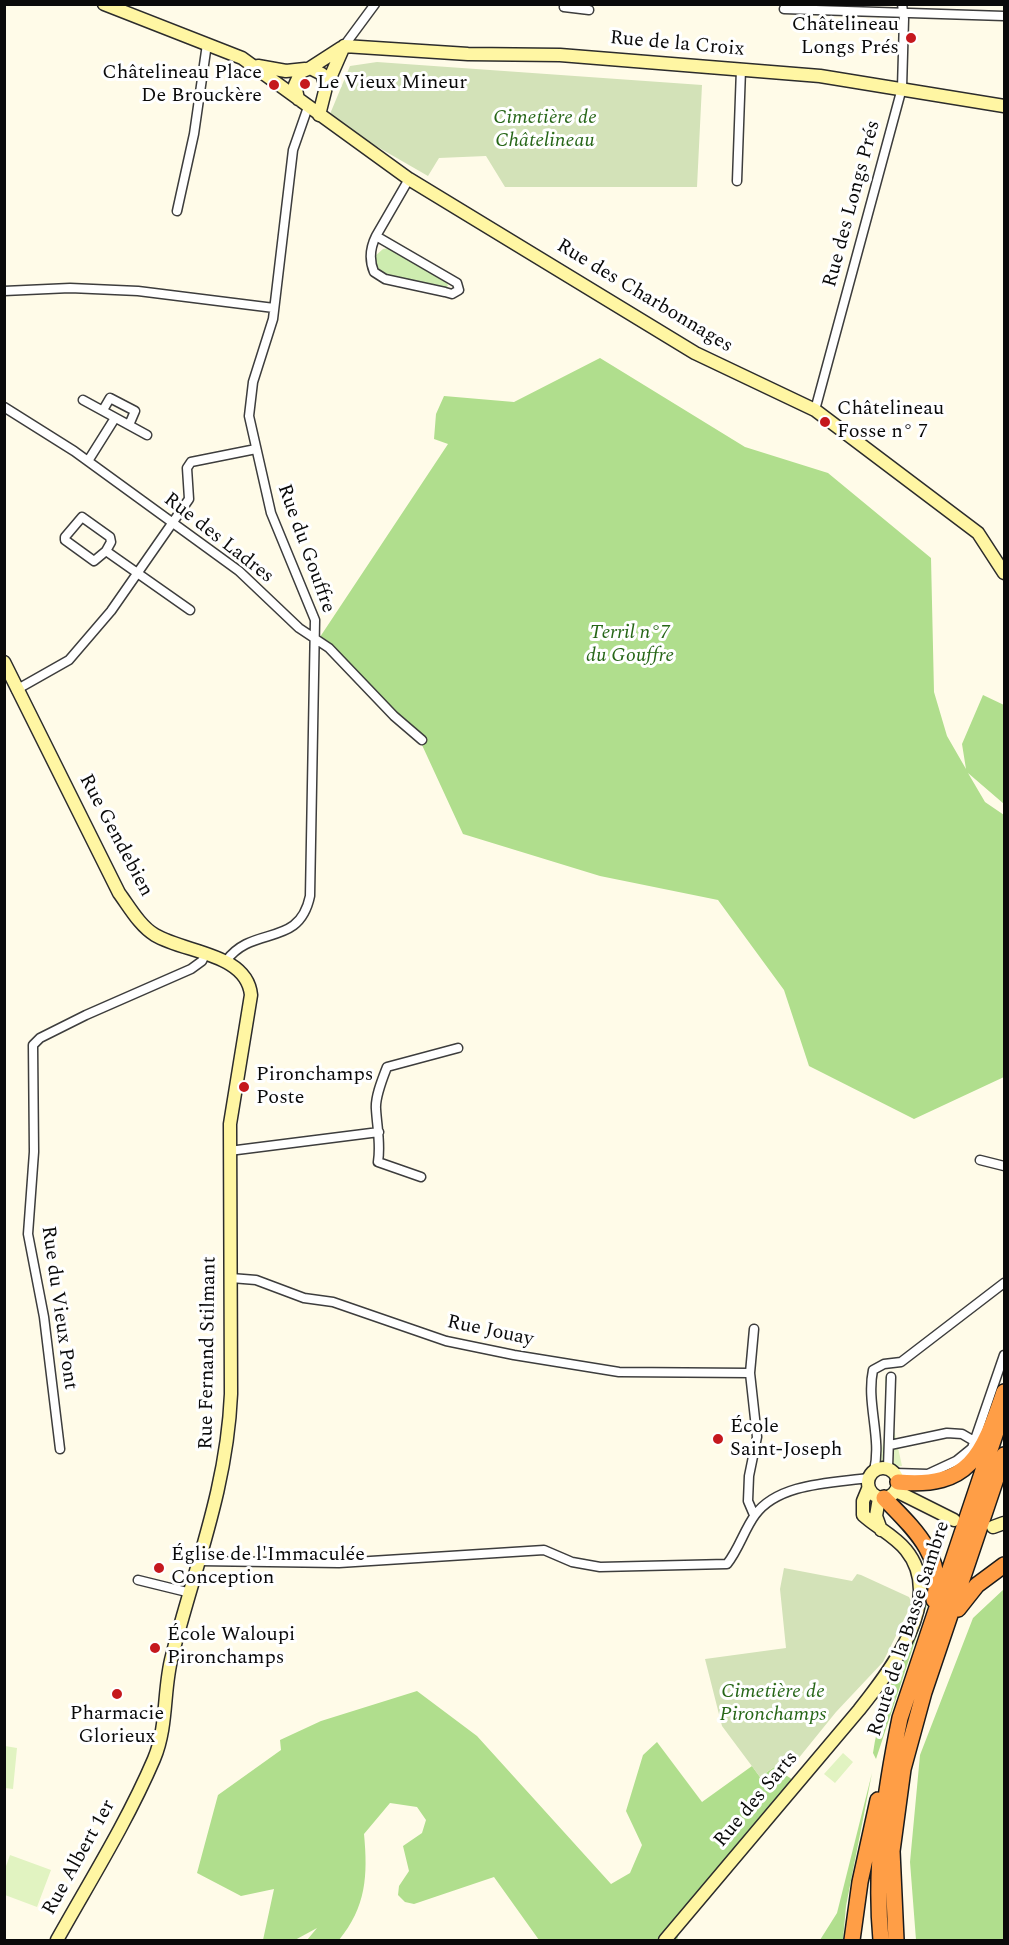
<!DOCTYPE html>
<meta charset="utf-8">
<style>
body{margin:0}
#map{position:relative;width:1009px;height:1945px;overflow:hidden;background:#fffbe8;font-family:Spectral,serif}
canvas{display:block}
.frame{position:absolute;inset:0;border:6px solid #0a0a0a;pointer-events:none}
</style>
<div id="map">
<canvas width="1009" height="1945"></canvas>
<div class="frame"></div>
</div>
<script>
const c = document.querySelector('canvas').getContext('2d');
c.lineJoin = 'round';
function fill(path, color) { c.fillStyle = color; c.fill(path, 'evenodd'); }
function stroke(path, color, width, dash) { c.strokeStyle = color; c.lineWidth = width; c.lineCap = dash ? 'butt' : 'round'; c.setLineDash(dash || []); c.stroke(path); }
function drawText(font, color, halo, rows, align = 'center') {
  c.font = font + ' Spectral,serif'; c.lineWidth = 6; c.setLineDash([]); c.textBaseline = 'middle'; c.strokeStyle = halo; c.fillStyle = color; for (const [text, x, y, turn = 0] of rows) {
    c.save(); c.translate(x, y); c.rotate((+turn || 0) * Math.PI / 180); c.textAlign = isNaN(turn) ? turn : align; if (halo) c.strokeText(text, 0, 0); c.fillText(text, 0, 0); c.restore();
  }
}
fill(new Path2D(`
 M389 248 447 282 448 286 446 288 389 277 377 271 374 257 383 249Z`), '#cdecaf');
fill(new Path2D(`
 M600 358 745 447 828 473 931 558 934 692 947 736 966 769 962 744 983 695 1004 705V804L968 773 985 802 1004 815V1077L914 1119 809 1066 784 990 718 900 600 876 463 834 422 745 320 637 448 444 434 439 436 414 444 396 514 402Z
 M1004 1589V1940H916L910 1862 920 1755 973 1618Z
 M925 1592 929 1599 876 1759 873 1753C882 1695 906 1647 925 1592Z
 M417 1691 477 1736 611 1884 630 1873 642 1845 626 1811 643 1755 657 1742 702 1802 752 1766 760 1777 774 1767 793 1780 686 1910 677 1940H539L494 1877 414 1904 405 1902 398 1895 399 1886 409 1871 403 1846 422 1833 426 1820 417 1807 390 1803 364 1834C368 1876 366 1907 339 1940H307L317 1928 295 1940H263L274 1889 241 1896 197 1873 218 1795 281 1750 280 1740 321 1721Z
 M872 1773 846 1906 843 1940H820L837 1913Z`), '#b0de8d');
fill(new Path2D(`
 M377 62 702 85 697 187H505L486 156 439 158 428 176 369 142 330 114 350 66Z
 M784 1568 852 1581 857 1574 861 1575 909 1597 912 1603 883 1662 836 1712 785 1775 774 1767 760 1777 722 1726 705 1659 786 1648 780 1589Z`), '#d3e2b8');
fill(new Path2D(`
 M885 1377H894V1429L902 1466 879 1467 885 1430Z
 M5 1746 17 1748 13 1789 5 1788Z
 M843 1753 853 1762 835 1783 824 1774Z
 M10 1855 51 1870 37 1907 5 1895V1869Z`), '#e1f3c1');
const street = new Path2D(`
 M565 4 564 7 589 10
 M784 9 1004 16
 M344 46 375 4
 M737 181 741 69
 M177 211 194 134 207 44
 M376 236 457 283 459 290 452 294 445 292 385 279 374 272C369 260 370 248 376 236L409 179
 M4 291 70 288 138 291 274 308
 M83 400 147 435
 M4 407 74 451 239 571 299 628 329 648 394 716 422 740
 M103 410 110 398 135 411 129 425
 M815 410 902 88 904 19 902 4
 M88 461 115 418
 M106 551 111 542 110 537 82 517 65 537V540L94 561 106 551 190 610
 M16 690 69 660 111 611 189 499 187 468 191 462 256 449
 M226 961C253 924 299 949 310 896L315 620 271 513 249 416 253 382 273 319 293 150 308 107
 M229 1151 379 1132
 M980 1160 1004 1166
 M421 1177 378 1162C381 1144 377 1127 376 1109 375 1097 382 1080 387 1067L458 1048
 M231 1278 256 1280 304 1298 333 1302 446 1341 514 1355 619 1372 750 1373
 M754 1329 750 1373 757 1437 749 1476 748 1501 754 1515
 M890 1445 947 1433 962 1434 974 1441
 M60 1449 44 1317 28 1234 34 1152 33 1045 40 1038 86 1015 191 969 202 961 205 955
 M888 1468 891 1377
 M874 1471C882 1438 866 1403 873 1370L884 1364 901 1362 1004 1283
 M895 1473 928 1474 956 1461 972 1448 1004 1355
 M199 1561 339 1563 544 1550 572 1562 600 1567 727 1564C739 1549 744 1530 755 1515 778 1483 832 1483 868 1478
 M138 1580 191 1593`);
const secondary = new Path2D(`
 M104 4 242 58 409 179 695 353 815 410 978 533 1004 573
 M344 46 468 54 560 55 820 76 1004 106
 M258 66 286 71 305 69
 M310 68 341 48
 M326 87 344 46
 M298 99 295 85 301 72 310 68 322 74 326 87 319 115
 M4 662 119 893C130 908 140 926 155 935 185 953 247 953 251 995L230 1124 231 1394C227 1488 195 1566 172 1656 163 1689 168 1726 154 1759 127 1822 90 1881 57 1940
 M868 1483a15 15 0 1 1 30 0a15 15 0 1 1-30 0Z
 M896 1491 954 1520
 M879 1498 876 1516 881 1530
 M993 1527 1004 1523
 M665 1940 859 1710C891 1670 946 1599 906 1550 895 1536 876 1527 863 1515V1501L868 1489`);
const highway = new Path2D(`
 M898 1482C972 1489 983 1452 1004 1392
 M884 1498C911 1526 946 1556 934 1600
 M958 1609 977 1585 1004 1565
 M852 1940 860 1882 878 1800
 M881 1940C874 1866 885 1791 900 1718L1004 1408
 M896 1940 892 1851 903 1769 924 1692 1004 1455`);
stroke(street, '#3d3d3d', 11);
stroke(secondary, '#2c2c2c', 15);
stroke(highway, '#1b1b1b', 18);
stroke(street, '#fff', 8);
stroke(secondary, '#fff6a3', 12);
stroke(highway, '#ff9e46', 15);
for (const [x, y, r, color] of [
 [911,38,6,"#c5181d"],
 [305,84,6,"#c5181d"],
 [274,85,6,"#c5181d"],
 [825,422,6,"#c5181d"],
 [244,1087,6,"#c5181d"],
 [718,1439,6,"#c5181d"],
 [159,1568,6,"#c5181d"],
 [155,1648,6,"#c5181d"],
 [117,1694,6,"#c5181d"]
]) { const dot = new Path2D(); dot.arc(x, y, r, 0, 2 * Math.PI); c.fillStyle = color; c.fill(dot); stroke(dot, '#fff', 2); }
drawText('20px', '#0a0a0a', '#fff', [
 ["Châtelineau",899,26,"right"],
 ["Longs Prés",899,49,"right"],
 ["Châtelineau Place",262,74,"right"],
 ["De Brouckère",262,97,"right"],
 ["Le Vieux Mineur",317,84],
 ["Châtelineau",837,410],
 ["Fosse n° 7",837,433],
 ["Pironchamps",256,1076],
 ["Poste",256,1099],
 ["École",730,1428],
 ["Saint-Joseph",730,1451],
 ["Église de l'Immaculée",171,1556],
 ["Conception",171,1579],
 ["École Waloupi",167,1636],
 ["Pironchamps",167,1659],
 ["Pharmacie",117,1715,"center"],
 ["Glorieux",117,1738,"center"]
], 'left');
drawText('20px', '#0a0a0a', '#fff', [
 ["Rue de la Croix",677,45,5],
 ["Rue des Longs Prés",853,204,-75],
 ["Rue des Charbonnages",644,297,31],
 ["Rue des Ladres",218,539,38],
 ["Rue du Gouffre",305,549,70],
 ["Rue Gendebien",115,836,62],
 ["Rue du Vieux Pont",58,1308,82],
 ["Rue Jouay",490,1332,12],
 ["Rue Fernand Stilmant",209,1353,-89],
 ["Route de la Basse Sambre",910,1629,-72],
 ["Rue des Sarts",757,1800,-50],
 ["Rue Albert 1er",80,1858,-61]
]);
drawText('italic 20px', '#266617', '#fff', [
 ["Cimetière de",545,119],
 ["Châtelineau",545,142],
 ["Terril n°7",630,634],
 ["du Gouffre",630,657],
 ["Cimetière de",773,1693],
 ["Pironchamps",773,1716]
]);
</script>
